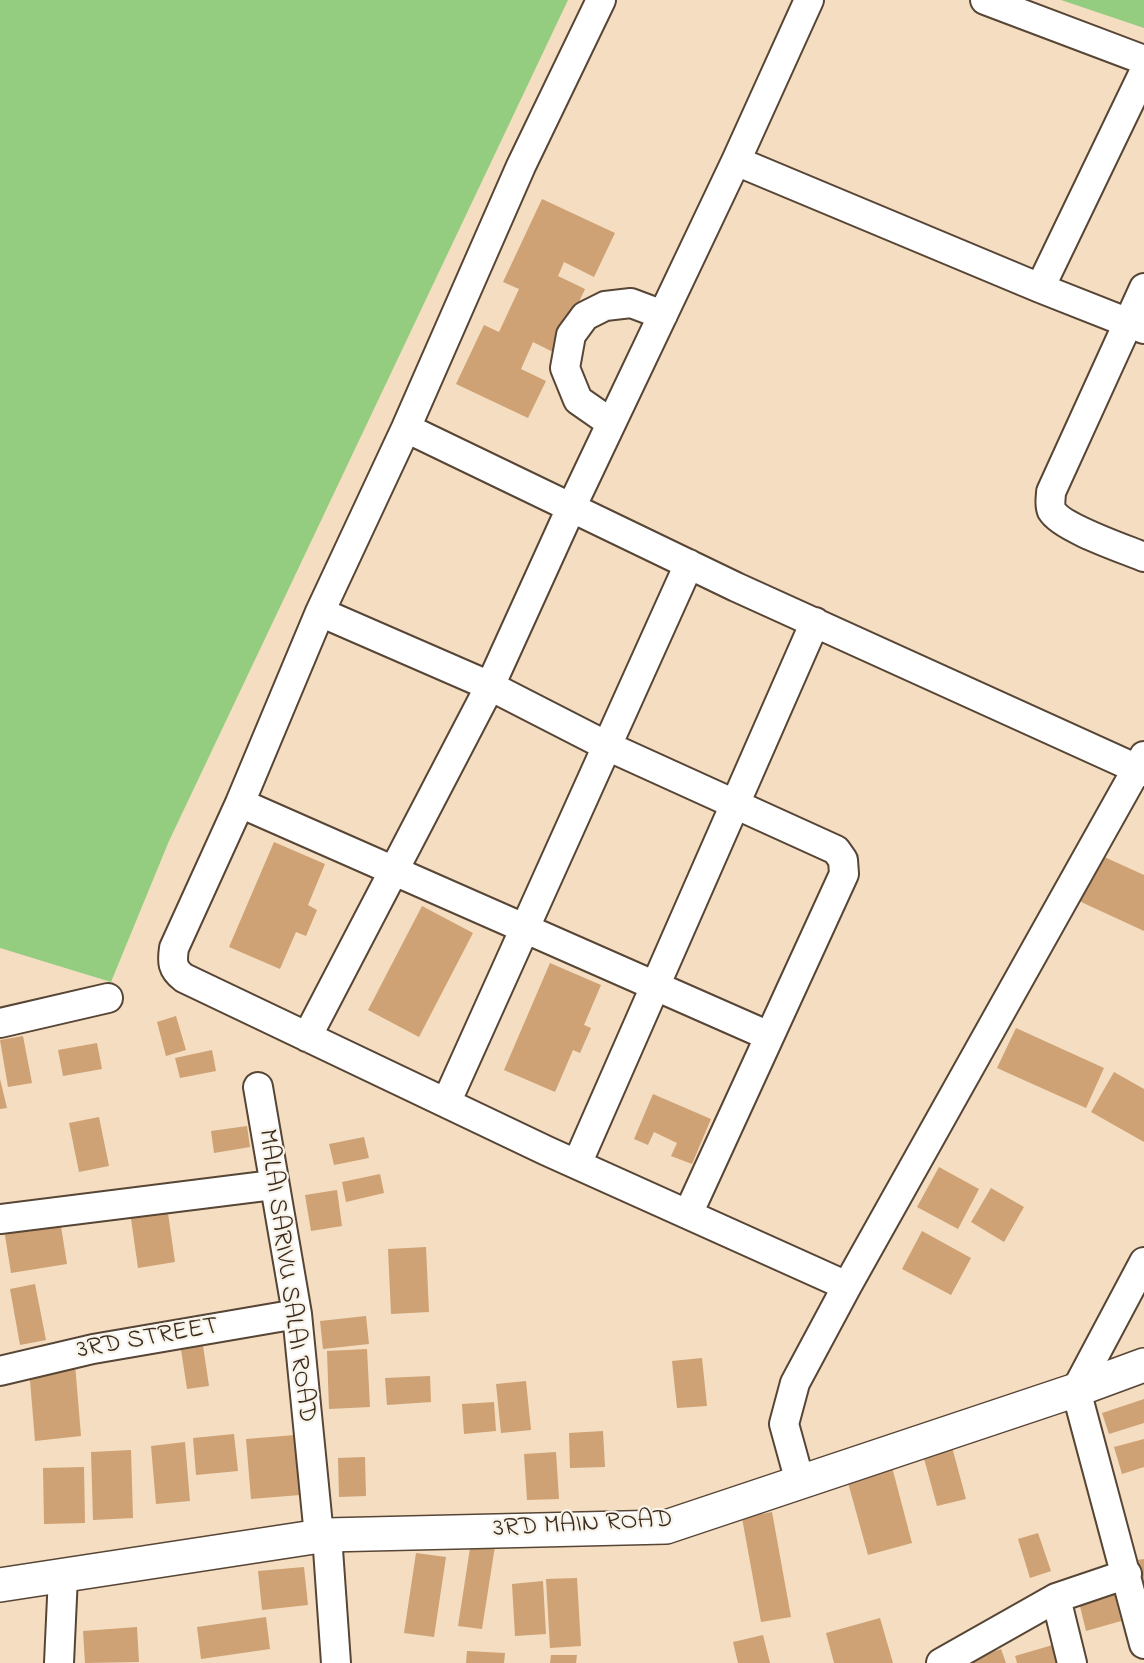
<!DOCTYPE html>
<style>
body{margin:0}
canvas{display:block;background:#f4ddc0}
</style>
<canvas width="1144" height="1663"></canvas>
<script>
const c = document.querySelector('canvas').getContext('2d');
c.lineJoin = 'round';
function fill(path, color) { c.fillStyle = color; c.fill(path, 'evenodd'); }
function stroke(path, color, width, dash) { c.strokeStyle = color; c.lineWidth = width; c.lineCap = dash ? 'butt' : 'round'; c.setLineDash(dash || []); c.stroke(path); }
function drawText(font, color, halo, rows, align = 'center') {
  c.font = font + ' "Indie Flower",sans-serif'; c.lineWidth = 4.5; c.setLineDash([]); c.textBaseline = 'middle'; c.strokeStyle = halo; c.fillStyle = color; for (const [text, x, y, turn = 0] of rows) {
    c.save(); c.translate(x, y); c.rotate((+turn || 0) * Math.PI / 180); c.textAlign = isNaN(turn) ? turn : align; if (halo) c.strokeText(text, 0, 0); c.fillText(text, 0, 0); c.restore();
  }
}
fill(new Path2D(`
 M0 0H568L169 841 111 982 0 948Z
 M1061 0H1144V28Z`), '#95cd80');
fill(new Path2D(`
 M542 199 615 233 594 277 564 262 558 276 585 289 555 353 533 342 521 369 546 381 528 418 456 384 484 325 499 332 519 289 503 282Z
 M274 842 325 864 308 905 317 910 306 936 296 932 280 969 229 947Z
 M1100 855 1144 875V931L1079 901Z
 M422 906 473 933 419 1037 368 1010Z
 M550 963 601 985 584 1025 591 1028 580 1053 573 1050 555 1092 504 1070Z
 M176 1016 186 1050 166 1056 157 1022Z
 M1016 1028 1104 1068 1086 1108 997 1068Z
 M23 1036 32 1083 8 1087 0 1040Z
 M97 1043 102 1069 63 1076 58 1050Z
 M212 1050 216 1071 180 1078 175 1058Z
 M1114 1072 1144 1089V1142L1091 1112Z
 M0 1079 7 1108 0 1109Z
 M653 1094 711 1119 692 1164 671 1156 677 1143 654 1132 648 1145 634 1139Z
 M99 1117 109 1166 79 1172 69 1123Z
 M247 1126 250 1147 214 1153 211 1131Z
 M364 1137 369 1158 334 1165 329 1144Z
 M939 1167 979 1189 958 1229 917 1207Z
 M380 1174 384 1193 346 1202 342 1182Z
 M991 1188 1024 1207 1004 1242 971 1222Z
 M337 1190 342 1226 311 1231 305 1195Z
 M167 1206 175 1262 138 1268 130 1212Z
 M59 1214 67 1264 11 1273 3 1223Z
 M922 1231 971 1258 951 1295 902 1269Z
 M426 1247 429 1312 391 1314 388 1249Z
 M35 1284 46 1340 20 1345 10 1289Z
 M366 1316 369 1344 323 1349 320 1321Z
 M202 1339 209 1386 187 1389 180 1343Z
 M367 1349 370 1407 329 1409 327 1351Z
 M702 1358 707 1406 677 1408 672 1361Z
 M75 1364 81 1436 35 1441 29 1368Z
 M430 1376 431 1402 387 1405 385 1378Z
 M526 1381 531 1430 501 1433 496 1384Z
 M1144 1399V1423L1109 1434 1102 1413Z
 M494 1402 496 1431 464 1434 462 1404Z
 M603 1431 605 1467 570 1468 569 1433Z
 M234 1434 238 1471 196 1475 193 1438Z
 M295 1435 300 1495 251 1499 246 1439Z
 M1144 1439V1467L1122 1474 1114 1447Z
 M185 1442 190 1501 156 1504 151 1446Z
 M952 1447 966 1499 937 1506 923 1455Z
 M131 1450 133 1518 93 1520 91 1452Z
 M556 1452 559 1499 527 1500 524 1454Z
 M365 1457 366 1496 339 1497 338 1458Z
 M84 1467 85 1523 44 1524 43 1468Z
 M892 1467 912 1543 868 1555 847 1479Z
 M772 1512 791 1617 761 1622 742 1518Z
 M1038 1533 1051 1571 1030 1578 1018 1539Z
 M471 1542 495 1546 482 1629 458 1626Z
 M416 1553 446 1557 434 1637 404 1633Z
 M1144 1559V1594H1143L1137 1560Z
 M304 1567 308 1605 262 1610 258 1571Z
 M577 1578 581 1646 550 1648 546 1579Z
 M543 1581 546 1634 515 1636 512 1584Z
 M1113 1589 1121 1621 1086 1631 1078 1598Z
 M266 1617 270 1649 201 1659 197 1627Z
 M880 1618 893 1663H834L826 1633Z
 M137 1627 139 1662 85 1663 83 1631Z
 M763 1635 770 1663H738L733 1642Z
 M1056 1644 1062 1663H1017L1015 1656Z
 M1001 1649 1006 1663H963Z
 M467 1651 505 1653 504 1663H466Z
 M551 1655H577L576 1663H550Z`), '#cea274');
const minor = new Path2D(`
 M601 0 521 166 406 428 320 612 240 803 174 948C172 962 172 969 184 978L547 1151 847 1286
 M985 0 1144 60
 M736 161 1040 288 1144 329
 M1040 288 1144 72
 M1144 288 1051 492C1051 498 1049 505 1052 511 1062 528 1125 549 1144 557
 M611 423 578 400 565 368 571 335 585 316 605 306 631 303 663 315
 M406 428 736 587 1144 772
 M320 612 490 686 607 746 836 850 843 860 844 874 688 1214
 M240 803 769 1036
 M0 1023 108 998
 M307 1037 490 686 571 508 736 161 809 0
 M258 1087 297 1314 319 1536
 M446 1103 689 564
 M577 1164 815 622
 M0 1219 273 1185
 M1144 1262 1076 1390 1144 1644
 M0 1371 93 1349 297 1314
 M800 1482 784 1424 795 1383 847 1286 1144 756
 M327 1535 336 1663
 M1056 1598 1072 1663
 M59 1663 63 1576
 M941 1663 1056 1598 1127 1574`);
const tertiary = new Path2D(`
 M0 1585 327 1535 666 1527 1076 1390 1144 1365`);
stroke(minor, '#574536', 32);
stroke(tertiary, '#574536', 36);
stroke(minor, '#fff', 28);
stroke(tertiary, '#fff', 33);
drawText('26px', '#3b2a1e', '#f7f3e8', [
 ["MALAI SARIVU SALAI ROAD",285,1276,82],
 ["3RD STREET",148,1340,-10],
 ["3RD MAIN ROAD",583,1526,-3]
]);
</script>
